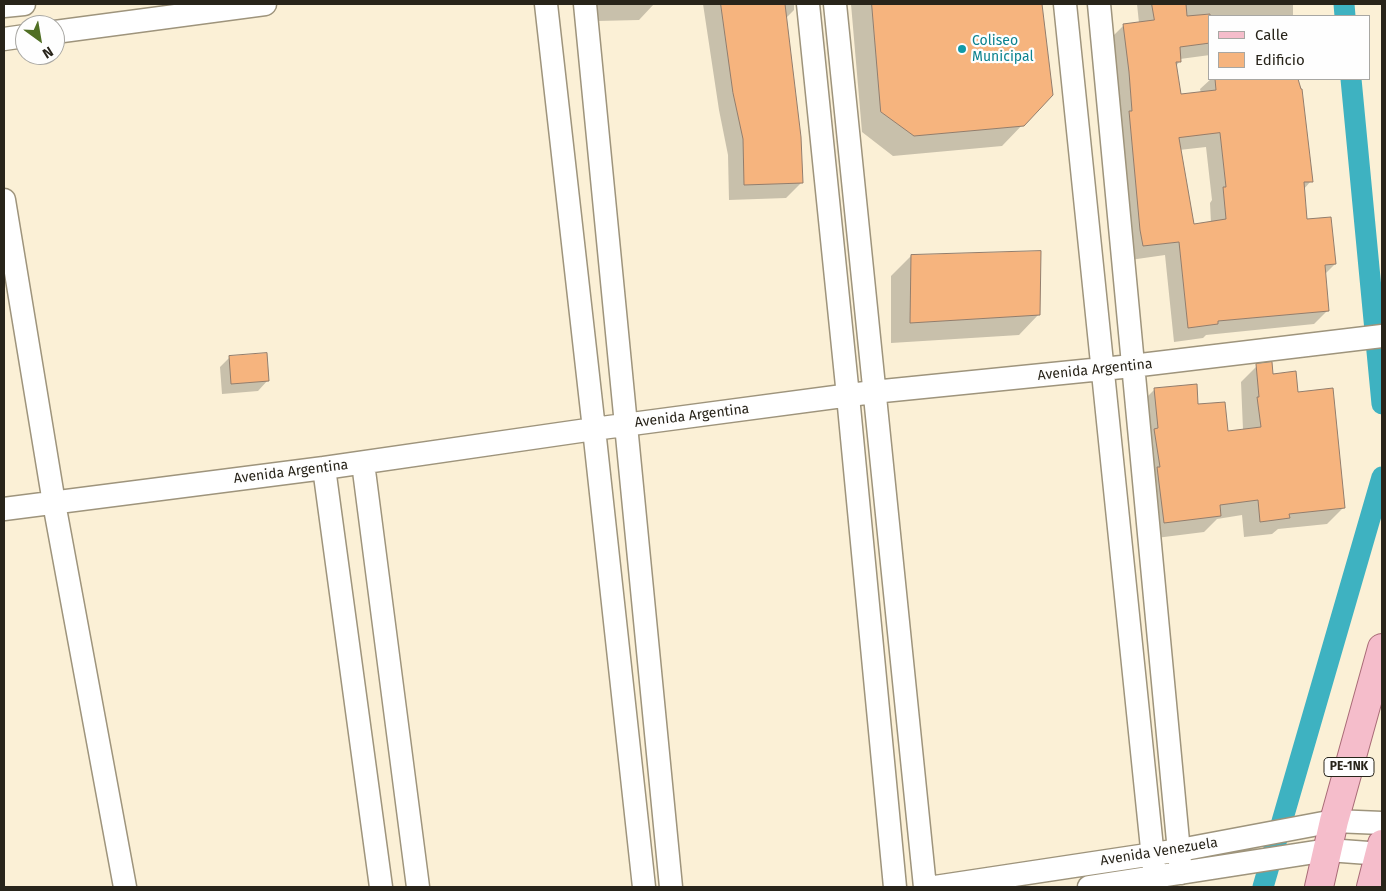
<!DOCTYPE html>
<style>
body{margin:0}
#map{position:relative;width:1386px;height:891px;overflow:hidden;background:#fbf0d6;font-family:"Fira Sans",sans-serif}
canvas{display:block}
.frame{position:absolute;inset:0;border:5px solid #28241a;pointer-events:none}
.legend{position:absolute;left:1208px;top:15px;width:162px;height:65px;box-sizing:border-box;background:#fefefe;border:1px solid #a8a7a3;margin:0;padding:6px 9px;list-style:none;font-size:15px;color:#28241a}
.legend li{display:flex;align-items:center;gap:10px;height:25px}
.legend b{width:25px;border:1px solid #a8a7a3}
.north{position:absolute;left:15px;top:15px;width:50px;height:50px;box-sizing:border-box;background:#fefefe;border:1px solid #a8a7a3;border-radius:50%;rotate:148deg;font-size:14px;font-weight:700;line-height:20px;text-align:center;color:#28241a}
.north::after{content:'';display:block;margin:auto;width:18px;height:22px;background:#506f24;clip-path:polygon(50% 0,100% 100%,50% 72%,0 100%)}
</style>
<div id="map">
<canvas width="1386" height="891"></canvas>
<div class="frame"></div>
<ul class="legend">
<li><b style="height:6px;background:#f5bdcb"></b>Calle</li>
<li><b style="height:14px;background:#f6b47e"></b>Edificio</li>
</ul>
<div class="north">N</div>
</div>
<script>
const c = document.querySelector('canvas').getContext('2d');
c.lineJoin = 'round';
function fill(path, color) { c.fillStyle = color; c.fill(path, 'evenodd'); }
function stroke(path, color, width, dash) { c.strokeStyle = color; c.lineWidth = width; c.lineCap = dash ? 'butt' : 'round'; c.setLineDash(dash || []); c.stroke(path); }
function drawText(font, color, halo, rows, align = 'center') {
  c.font = font + ' "Fira Sans",sans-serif'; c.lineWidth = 4.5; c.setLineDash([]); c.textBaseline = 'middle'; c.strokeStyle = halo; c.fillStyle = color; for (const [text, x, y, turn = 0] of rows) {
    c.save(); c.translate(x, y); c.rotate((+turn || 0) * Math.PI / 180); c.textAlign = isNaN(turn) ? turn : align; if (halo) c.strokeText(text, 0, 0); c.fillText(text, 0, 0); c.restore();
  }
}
fill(new Path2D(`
 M596 4H654L639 20 597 21Z
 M703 4H794V10L785 19 801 183 786 198 729 200 728 155 719 110Z
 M851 4H1041L1052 94 1002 146 893 156 862 132Z
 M1137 4H1293V16H1210V55L1180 59V61L1176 66 1180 95 1201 93 1200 89 1211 79H1297L1311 181 1303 190 1305 221 1335 264 1325 274 1328 310 1314 324 1206 335 1203 338 1174 342 1165 255 1130 260 1110 39 1124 25 1139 23ZM1206 147 1212 200 1210 203 1211 223 1193 225 1179 150Z
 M911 256 1039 314 1019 335 891 343V276Z
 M230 357 268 380 258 391 222 394 220 367Z
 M1257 366 1297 394 1343 508 1327 524 1278 529 1272 534 1244 537 1242 515 1217 519 1204 532 1148 539 1139 405 1155 389 1197 406 1227 432 1243 430 1241 382Z`), '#0003');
stroke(new Path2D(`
 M1344 4 1345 16
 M1351 79 1382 404
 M1263 887 1382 477`), '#3eb2c1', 21);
const building = new Path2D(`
 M721 4H785L801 137 803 183 744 185 743 139 733 93Z
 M872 4H1042L1053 95 1024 126 914 136 881 112Z
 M1152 4H1186L1187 16 1210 14V43L1180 47 1181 62H1176L1181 94 1216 90 1215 79H1298L1301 89H1302L1313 182H1304L1307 219 1331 217 1336 264 1325 265 1329 311 1218 321V324L1188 328 1179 242 1143 246 1140 230 1129 111H1132L1129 72 1123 24 1154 20ZM1220 133 1226 187H1223L1226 219 1194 224 1179 138Z
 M1041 251 1040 315 910 323 911 255Z
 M267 353 269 381 231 384 229 356Z
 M1272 362 1273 374 1296 371 1298 392 1333 388 1345 508 1289 514 1290 518 1260 522 1258 500 1220 505 1221 516 1164 523 1157 467H1160L1154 429 1158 428 1154 388 1197 384 1198 404 1225 402 1228 431 1261 427 1257 397H1259L1256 364Z`);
fill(building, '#f6b47e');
stroke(building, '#927d6c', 1);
const minor = new Path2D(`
 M546 4 594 429 644 887
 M585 4 671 887
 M808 4 848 396 895 887
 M835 4 925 887
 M1065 4 1156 887
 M1099 4 1181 873
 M4 6 24 4
 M55 32 265 4
 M4 39 25 36
 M4 200 54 503 125 887
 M363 463 418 887
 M324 468 381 887
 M4 509 324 468 594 429 873 392 1132 366 1382 336
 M935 887 1180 850 1334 821 1382 823
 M1089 887 1328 850 1382 854`);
const major = new Path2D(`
 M1319 887 1334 821 1382 648
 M1371 887 1382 844`);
stroke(minor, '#9e947c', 25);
stroke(major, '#a96b77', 30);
stroke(minor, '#fff', 22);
stroke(major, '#f5bdcb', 28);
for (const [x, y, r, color] of [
 [962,49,5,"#0f9aa8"]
]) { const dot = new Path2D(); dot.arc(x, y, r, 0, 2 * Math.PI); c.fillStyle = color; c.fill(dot); stroke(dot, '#fefefe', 2); }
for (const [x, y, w] of [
 [1349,767,50]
]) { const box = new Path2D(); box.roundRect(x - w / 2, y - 9.5, w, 19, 4); c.fillStyle = '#fefefe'; c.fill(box); stroke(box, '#28241a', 1); }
drawText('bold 12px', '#28241a', null, [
 ["PE-1NK",1349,767]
]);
drawText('14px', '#0d838f', '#fefefe', [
 ["Coliseo",972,41],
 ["Municipal",972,57]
], 'left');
drawText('14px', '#28241a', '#fefefe', [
 ["Avenida Argentina",1095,370,-6],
 ["Avenida Argentina",692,416,-7],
 ["Avenida Argentina",291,472,-7],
 ["Avenida Venezuela",1159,852,-9]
]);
</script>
